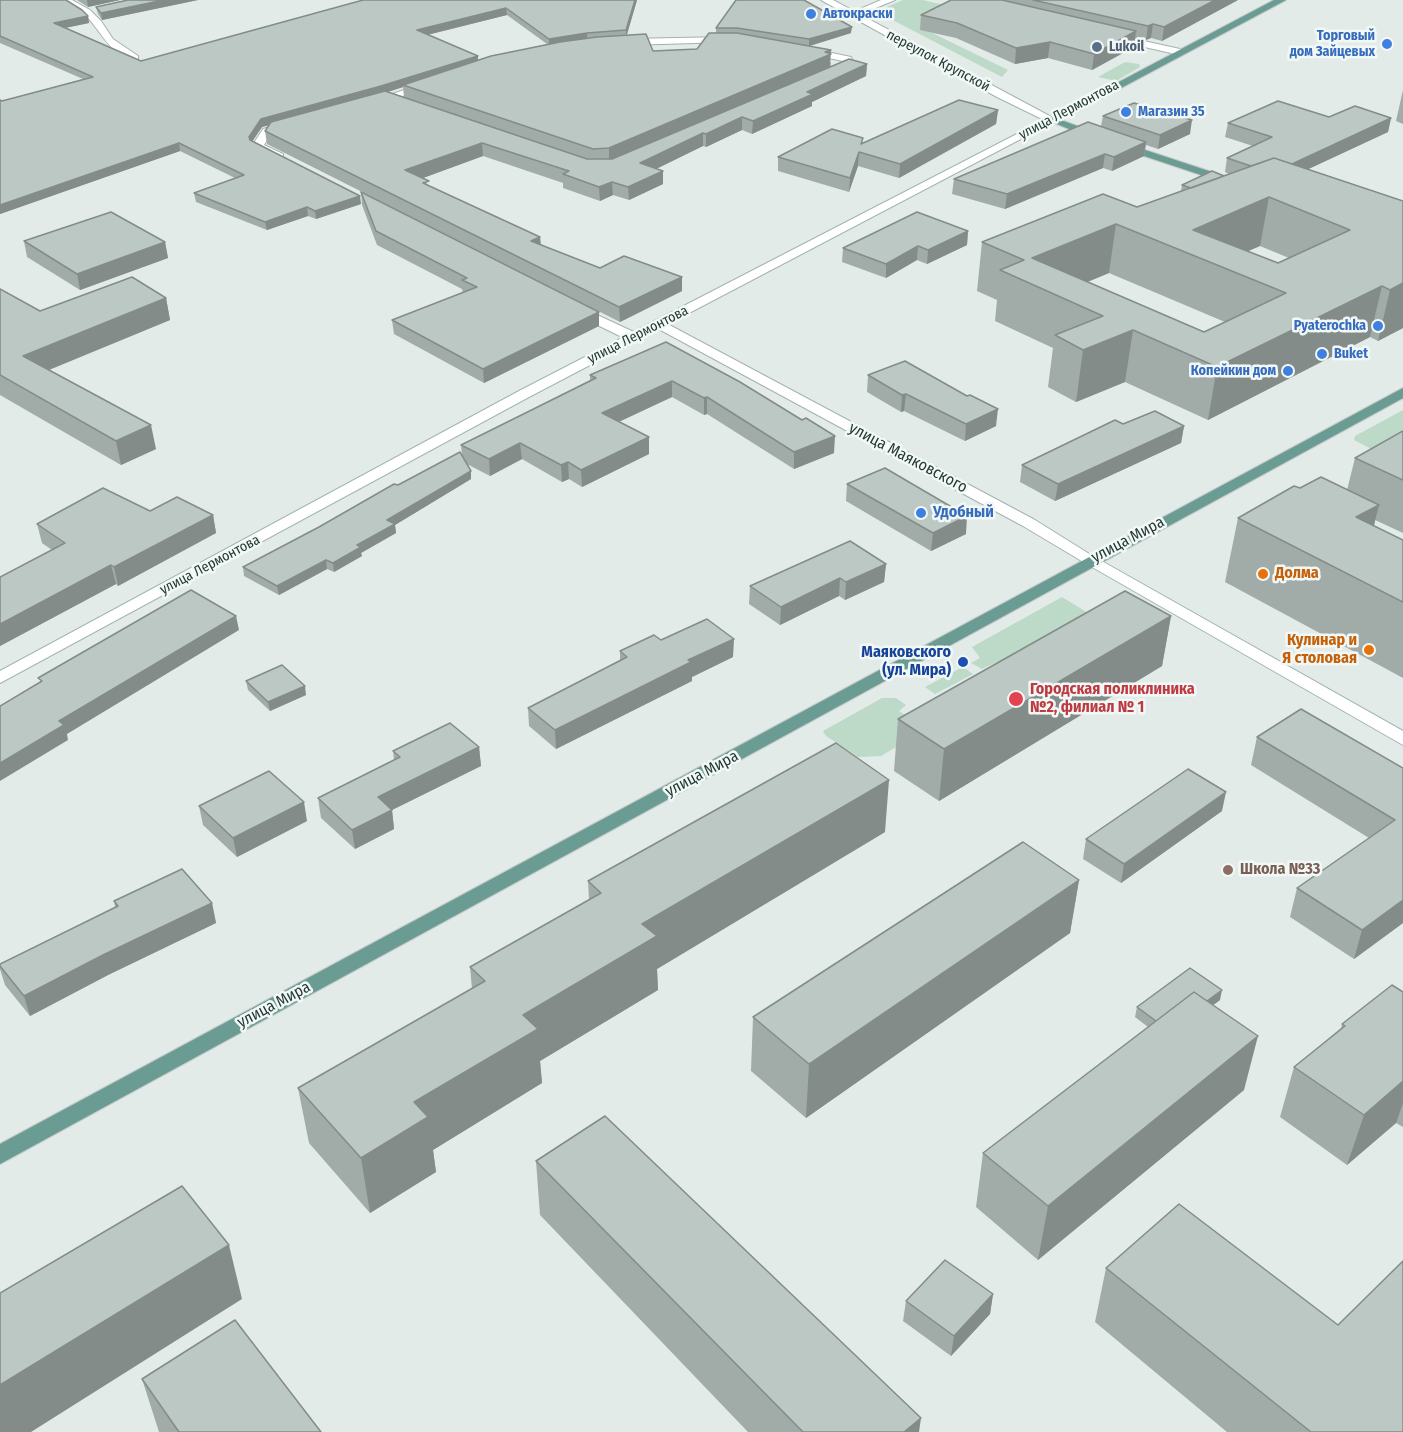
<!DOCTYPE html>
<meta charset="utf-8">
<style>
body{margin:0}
canvas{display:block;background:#e2ebe8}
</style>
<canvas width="1403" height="1432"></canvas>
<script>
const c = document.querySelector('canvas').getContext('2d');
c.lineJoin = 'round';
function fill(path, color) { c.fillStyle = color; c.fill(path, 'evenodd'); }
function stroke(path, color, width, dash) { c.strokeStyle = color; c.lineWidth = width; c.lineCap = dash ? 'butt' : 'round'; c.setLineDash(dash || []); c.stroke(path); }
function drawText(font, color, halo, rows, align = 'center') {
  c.font = font + ' "Fira Sans Condensed",sans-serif'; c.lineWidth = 5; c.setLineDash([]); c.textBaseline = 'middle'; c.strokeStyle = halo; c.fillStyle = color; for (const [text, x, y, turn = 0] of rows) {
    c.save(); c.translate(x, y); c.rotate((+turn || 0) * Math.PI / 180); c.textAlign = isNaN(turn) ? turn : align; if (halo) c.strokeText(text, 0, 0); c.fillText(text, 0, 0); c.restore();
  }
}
fill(new Path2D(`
 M903 0H923L961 9 922 28 1008 70 1002 77 881 14 889 6Z
 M1125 62 1139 64 1140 67 1116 81 1098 77Z
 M1403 410V448L1387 457 1354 440 1355 436Z
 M1062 597 1106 624 1019 676 997 662 982 669 971 663 980 658 972 647Z
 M963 667 973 674 935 694 925 687Z
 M882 698H896L906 705 899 711 927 729 881 756 858 757 826 736 823 731Z`), '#bddac8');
const street = new Path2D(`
 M60 0H72L90 10 101 21 113 39 138 56V60C114 63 99 27 85 15 77 9 67 6 60 0Z
 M881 0H895L854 17 846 15Z
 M1112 34 1180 49 1185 52 1180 55 1109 39 1107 37Z
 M728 37 733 40 731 42 626 45 621 42 626 39Z
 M808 48 851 57 854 64 834 76H826V72L843 63V61L804 53V49Z
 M427 82 431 83V87L386 101 381 98Z
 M288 122 293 125 292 127 271 133 264 145 283 154V158H275L254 148 252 146 263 129Z
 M578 306 638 334 640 337 638 340H628L573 313 571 310 573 307Z
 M660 320 1035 520 1099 560 1091 565 1085 563 1023 526 655 327 653 324 655 321Z`);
const secondary = new Path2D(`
 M821 0H833L1057 120 529 397 0 683V671L519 391 1044 120 997 97Z
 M1091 555 1403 731V745L1085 563 1083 560Z`);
const primary = new Path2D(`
 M1274 0H1286L1061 120 1099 134V138H1091L1047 120Z
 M1121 142 1233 179 1235 181 1229 184 1225 183 1117 147 1115 145Z
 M1403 388V398L0 1164V1144Z`);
stroke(street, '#a5b2af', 2);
stroke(secondary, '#a2b5b1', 2);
stroke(primary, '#c2c8c7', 2);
fill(street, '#fff');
fill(secondary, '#fff');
fill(primary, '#6b9c94');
fill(new Path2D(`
 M0 0 88 16 89 23 65 28 141 61 363 0H637L627 35 653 51 697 49 716 33V28L736 0 851 33 810 46 831 63 830 67 780 88 867 64 866 76 812 102V106L752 134 742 130 706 147 703 146 657 168 663 184 629 200 613 195 600 201 563 188V183L483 156 422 178 429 186 540 237 541 245 600 268 682 277V291L620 322 267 144 265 131 269 125 262 127 252 141 361 204 316 219 308 216 267 230 196 202 194 193 235 178 180 151 0 214V100L2 101 83 79 0 43ZM507 15 547 44 478 60V56L428 35ZM403 87 404 97 388 92Z
 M77 0H120L88 7Z
 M128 0H198L102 20 98 14 96 7Z
 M951 0H1238L1162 41 1151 38 1146 40 1135 38 1134 47 1092 70 1048 58 1015 64 956 38 920 30 921 15Z
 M1403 90V124L1396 121Z
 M998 110 996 124 899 178 858 166 849 192 778 171V157L863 143Z
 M1103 116 1190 134 1158 149 1146 145 1144 156 1112 171 1103 168 1005 209 952 194 954 179 1101 126Z
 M1329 117 1391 118 1388 132 1308 169 1403 201V328L1378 341 1370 337 1208 420 1125 382 1076 402 1048 387 1053 348 995 321 997 300 977 291 982 242 1137 207 1181 191 1182 185 1229 174 1225 172 1227 158 1253 146 1225 137 1228 123ZM1260 246 1289 258 1278 263 1247 251ZM1109 273 1225 322 1204 332 1087 282Z
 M361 192 599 312V326L484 383 394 334 392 320 463 293 462 289 377 245 362 205Z
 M968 231 967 245 927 264 917 260 886 278 842 262 843 248Z
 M24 241 165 242 168 258 80 290 27 257Z
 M0 289 40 311 166 298 170 320 49 370 156 449 121 465 0 395Z
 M666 342 834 453 794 469 707 414 704 415 672 397 619 422 649 437V454L582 487 569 479 562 482 522 459 490 476 467 464 471 479 395 525 396 533 361 553 362 556 334 572 327 569 279 595 244 576 243 567 398 485 462 455 461 445 590 380V375Z
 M868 375 967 396 996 426 965 441 904 411 901 412 867 392Z
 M1123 424 1184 426 1181 443 1055 501 1020 482 1022 465Z
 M1403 431V533L1375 520 1374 526 1403 540V678L1225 582 1238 518 1300 488 1347 490 1355 458Z
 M847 484 966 534 931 551 846 501Z
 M150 511 213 515 216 533 118 586 116 584 0 646V577L52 550 42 543 37 524Z
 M886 564 884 582 845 600 839 596 780 625 749 604 750 586Z
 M1171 616 1162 666 939 801 894 771 898 719Z
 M661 640 733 657 692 677V681L556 749 529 726 528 708 620 660V651Z
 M246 681 306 695 270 711 248 690Z
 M1257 737 1403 768V923L1354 959 1290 917 1297 888 1369 838 1251 765Z
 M479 747 481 766 392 810 394 829 355 849 321 818 318 798 394 760 393 751Z
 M199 806 307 821 237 857 203 825Z
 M1222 811 1121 883 1083 859 1086 839Z
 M885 832 657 969 658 990 540 1061 542 1083 433 1150 436 1172 370 1213 309 1143 298 1088 472 989 470 967 589 900 588 881Z
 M1079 880 1070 933 806 1118 751 1071 753 1017Z
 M114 901 212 903 216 923 108 975 30 1016 5 985 0 969V964L115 907Z
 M1403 992V1127L1396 1123 1347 1165 1280 1117 1294 1067 1341 1028 1342 1024Z
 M1220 1000 1213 1005 1244 1090 1038 1260 976 1207 983 1153 1148 1027 1135 1017 1137 1007Z
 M536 1161 919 1432H748L540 1215Z
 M1106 1268 1338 1325 1403 1432H1227L1095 1322Z
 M993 1294 990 1314 951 1356 903 1321 906 1301Z
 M142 1379 321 1432H159Z`), '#a1aca9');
fill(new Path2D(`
 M87 0H120L88 7Z
 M164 0H198L102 20 101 13Z
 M635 0H637L626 37V30Z
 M1215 0H1238L1162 41 1164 27Z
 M506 8 507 15 418 37 417 30Z
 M88 16 89 23 55 30 54 23Z
 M1153 24 1151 38 1146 40 1148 26Z
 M852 27 851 33 809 46V39Z
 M1136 31 1134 47 1092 70 1094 54Z
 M587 33V40L549 46V39Z
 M1050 42 1048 58 1015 64 1016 48Z
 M831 50 830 67 609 162V148Z
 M478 56V63L403 85V87L381 94 262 127 250 145 249 137 261 119Z
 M867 64 866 76 812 102V106L752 134 753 121 807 92Z
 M998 110 996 124 899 178 900 164Z
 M742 117V130L706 147V134Z
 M1391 118 1388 132 1270 187 1272 173Z
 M1192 120 1190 134 1158 149 1160 135Z
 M703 133V146L640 177V163Z
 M1146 142 1144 156 1112 171 1114 157Z
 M179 143 180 151 0 214V205Z
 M482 143 483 156 407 184 405 170Z
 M859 152 858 166 849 192 850 178Z
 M1105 154 1103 168 1005 209 1007 194Z
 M663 171V184L629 200 628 187Z
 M612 182 613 195 600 201 599 187Z
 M360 196 361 204 316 219 315 211Z
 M1269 197 1260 246 1216 265 1193 230Z
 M307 207 308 216 267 230 265 222Z
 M1116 224 1109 273 1056 295 1032 258Z
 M968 231 967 245 927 264 928 250Z
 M540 237 541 251 531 241Z
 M165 242 168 258 80 290 77 274Z
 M918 246 917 260 886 278V264Z
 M682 277V291L620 322 619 307Z
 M1403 283V328L1378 341 1390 290Z
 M1382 286 1370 337 1208 420 1217 367Z
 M166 298 170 320 29 378 23 356Z
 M599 312V326L484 383 483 369Z
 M1133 330 1125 382 1076 402 1083 350Z
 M672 381V397L603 429 602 413Z
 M906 394 904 411 901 412 902 395Z
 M707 397V414L704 415V398Z
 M998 409 996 426 965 441 966 424Z
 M151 425 156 449 121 465 116 441Z
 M1184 426 1181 443 1055 501 1058 484Z
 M835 436 834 453 794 469V452Z
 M649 437V454L582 487 581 470Z
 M520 443 522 459 490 476 489 459Z
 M568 462 569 479 562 482 561 465Z
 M471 471V479L395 525 396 533 361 553 362 556 334 572 333 563 357 545 387 520Z
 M1379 505 1363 569 1356 517Z
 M213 515 216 533 118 586 114 567Z
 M967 516 966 534 931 551 933 533Z
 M326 560 327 569 279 595 277 586Z
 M886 564 884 582 845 600 846 582Z
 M111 565 116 584 0 646V624Z
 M840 578 839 596 780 625 781 607Z
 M236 616 239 630 67 734 68 740 0 781V763L59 721Z
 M1171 616 1162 666 939 801 944 749Z
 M734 639 733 657 692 677V681L556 749 555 730 688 660Z
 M305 686 306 695 270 711 268 702Z
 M479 747 481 766 392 810 394 829 355 849 352 830 378 797Z
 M889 780 885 832 657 969 658 990 540 1061 542 1083 433 1150 436 1172 370 1213 361 1158 414 1102 523 1015 642 924Z
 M1226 792 1222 811 1121 883 1124 864Z
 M304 802 307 821 237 857 233 838Z
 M1079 880 1070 933 806 1118 809 1064Z
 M1403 900V923L1354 959 1362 930Z
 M212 903 216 923 108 975 30 1016 24 996 103 955Z
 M1222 990 1220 1000 1167 1040 1169 1030Z
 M1258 1036 1244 1090 1038 1260 1048 1206Z
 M1403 1081V1103L1396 1123 1347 1165 1364 1115Z
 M229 1245 242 1299 31 1432H0V1385Z
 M993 1294 990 1314 951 1356 954 1336Z
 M921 1418 919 1432H904Z`), '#838c89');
const building = new Path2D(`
 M0 0H66L82 10 88 16 54 23 141 61 363 0H635L626 30 587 33 549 39 506 8 417 30 478 56 381 86 261 119 249 137 250 140 360 196 315 211 307 207 265 222 194 193 244 175 179 143 0 205V100L2 101 93 77 0 36Z
 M128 0H164L101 13 96 7Z
 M736 0H804L852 27 809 39 737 28H716Z
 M951 0H1002L1136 31 1094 54 1050 42 1016 48 957 23 921 15Z
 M1033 0H1215L1164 27 1153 24 1148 26Z
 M709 33H737L831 50 825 52 831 54 609 148 593 149 403 85 491 56 560 42 597 37 646 34 653 51 697 49Z
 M849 59 867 64 807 92 813 94 753 121 742 117 706 134 703 133 640 163 663 171 628 187 612 182 599 187 563 174 569 171 482 143 405 170 429 181 423 183 540 237 531 241 600 268 624 256 682 277 619 307 265 131 271 122 385 91 587 159H612Z
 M959 100 998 110 900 164 859 152 850 178 778 157 832 129 863 138 861 144Z
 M1278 101 1329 117 1355 106 1391 118 1292 164 1274 158 1251 166 1227 158 1272 137 1228 123Z
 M1134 103 1192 120 1160 135 1103 116Z
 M1088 122 1146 142 1114 157 1105 154 1007 194 954 179Z
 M1274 158 1403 201V283L1390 290 1382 286 1217 367 1133 330 1083 350 1055 335 1103 316 1000 270 1024 260 982 242 1103 194 1137 207ZM1269 197 1350 230 1278 263 1193 230ZM1116 224 1286 293 1204 332 1032 258Z
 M1212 171 1224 176 1191 188 1182 185Z
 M361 192 599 312 483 369 392 320 477 287 462 280 467 278 376 231Z
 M111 212 165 242 77 274 24 241Z
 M917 212 968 231 928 250 918 246 886 264 843 248Z
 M132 277 166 298 23 356 151 425 116 441 0 375V289L40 311Z
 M666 342 740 382 802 420 806 418 835 436 794 452 707 397 704 398 672 381 602 413 649 437 581 470 568 462 561 465 520 443 489 459 461 445 596 378 590 375Z
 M905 361 967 396 970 395 998 409 966 424 906 394 902 395 868 375Z
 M1155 411 1184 426 1058 484 1022 465 1115 420 1123 424Z
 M1403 431V480L1355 458Z
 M460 452 471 471 387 520 395 524 357 545 361 547 333 563 326 560 277 586 243 567 319 527 394 484 398 485Z
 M885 468 967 516 933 533 847 484Z
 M1321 477 1379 505 1356 517 1403 540V602L1238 518 1294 486 1300 488Z
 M103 488 150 511 177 497 213 515 114 567 111 565 0 624V577L65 543 37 524Z
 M850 541 886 564 846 582 840 578 781 607 750 586Z
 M191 590 236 616 59 721 64 725 0 763V706L42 681 38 678Z
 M1125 591 1171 616 944 749 898 719Z
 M707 619 734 639 688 660 691 662 555 730 528 708 627 657 620 651 654 635 661 640Z
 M282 665 305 686 268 702 246 681Z
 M1301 709 1403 768V900L1362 930 1297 888 1395 820 1257 737Z
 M450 723 479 747 378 797 392 810 352 830 318 798 400 757 393 751Z
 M836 743 889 780 642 924 657 936 523 1015 538 1029 414 1102 428 1117 361 1158 298 1088 485 981 470 967 601 893 588 881Z
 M1188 769 1226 792 1124 864 1086 839Z
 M269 771 304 802 233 838 199 806Z
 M1023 842 1079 880 809 1064 753 1017Z
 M182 869 212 903 103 955 24 996 0 966V964L118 906 114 901Z
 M1190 968 1222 990 1207 1001 1194 992 1156 1021 1137 1007Z
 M1392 985 1403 992V1081L1364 1115 1294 1067 1345 1026 1342 1024Z
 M1194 992 1258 1036 1048 1206 983 1153Z
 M605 1116 921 1418 904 1432H803L536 1161Z
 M182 1186 229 1245 0 1385V1293Z
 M1179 1204 1338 1325 1403 1261V1432H1311L1106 1268Z
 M945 1260 993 1294 954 1336 906 1301Z
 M235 1320 321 1432H179L142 1379Z`);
fill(building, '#bbc8c4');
stroke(building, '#838c89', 1.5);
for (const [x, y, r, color] of [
 [811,14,6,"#3f7fe0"],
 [1387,44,6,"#3f7fe0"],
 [1097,47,6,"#5c6f8a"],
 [1126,112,6,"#3f7fe0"],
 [1378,326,6,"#3f7fe0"],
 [1322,354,6,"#3f7fe0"],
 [1288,371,6,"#3f7fe0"],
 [921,513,6,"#3f7fe0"],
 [1263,574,6,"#e8710a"],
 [1369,650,6,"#e8710a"],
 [963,662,6,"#1a4fb4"],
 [1016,699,8,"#e0444e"],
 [1228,870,6,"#8d6e63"]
]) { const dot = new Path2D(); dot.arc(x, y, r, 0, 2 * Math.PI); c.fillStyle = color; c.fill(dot); stroke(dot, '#f2f8f6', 2); }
drawText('bold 14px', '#366cbe', '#f2f8f6', [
 ["Автокраски",823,14],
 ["Торговый",1375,36,"right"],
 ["дом Зайцевых",1375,52,"right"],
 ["Магазин 35",1138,112],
 ["Pyaterochka",1366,326,"right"],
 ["Buket",1334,354],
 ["Копейкин дом",1276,371,"right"]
], 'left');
drawText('bold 14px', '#4e5e75', '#f2f8f6', [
 ["Lukoil",1109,47]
], 'left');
drawText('14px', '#243a36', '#f2f8f6', [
 ["переулок Крупской",938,61,28],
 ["улица Лермонтова",1069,110,-28],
 ["улица Лермонтова",638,335,-27],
 ["улица Лермонтова",210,565,-28]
]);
drawText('16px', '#243a36', '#f2f8f6', [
 ["улица Маяковского",908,458,28],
 ["улица Мира",1128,540,-28],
 ["улица Мира",702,774,-28],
 ["улица Мира",274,1005,-28]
]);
drawText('bold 16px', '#366cbe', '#f2f8f6', [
 ["Удобный",933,513]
], 'left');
drawText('bold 16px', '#c56008', '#f2f8f6', [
 ["Долма",1275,574],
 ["Кулинар и",1357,641,"right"],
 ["Я столовая",1357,659,"right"]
], 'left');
drawText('bold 16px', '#164399', '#f2f8f6', [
 ["Маяковского",951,653],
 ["(ул. Мира)",951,671]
], 'right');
drawText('bold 16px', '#be3a42', '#f2f8f6', [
 ["Городская поликлиника",1030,690],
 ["№2, филиал № 1",1030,708]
], 'left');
drawText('bold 16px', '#785e54', '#f2f8f6', [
 ["Школа №33",1240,870]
], 'left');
</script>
